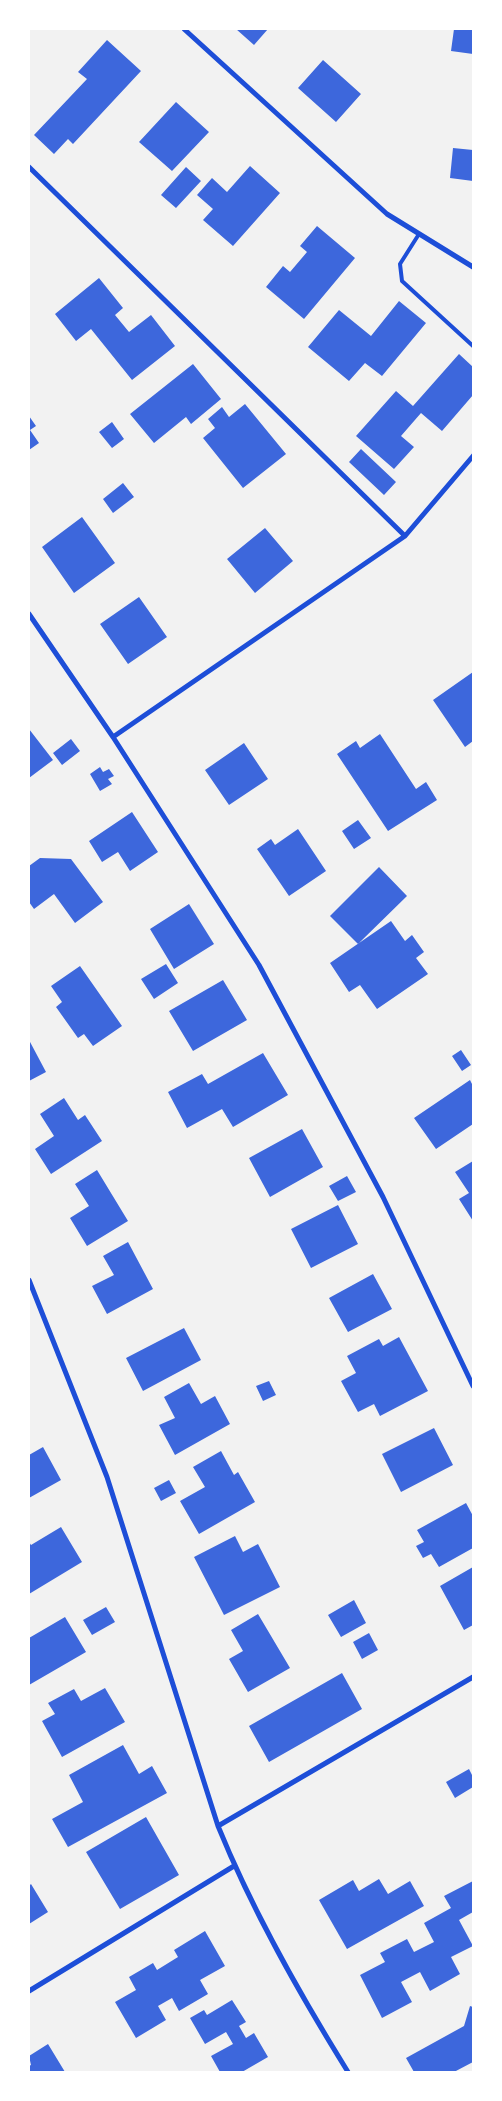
<!DOCTYPE html>
<style>
body{margin:0}
#map{position:relative;width:502px;height:2101px;overflow:hidden;background:#f2f2f2;font-family:"Source Serif 4",serif}
canvas{display:block}
.frame{position:absolute;inset:0;border:30px solid #fff;pointer-events:none}
</style>
<div id="map">
<canvas width="502" height="2101"></canvas>
<div class="frame"></div>
</div>
<script>
const c = document.querySelector('canvas').getContext('2d');
c.lineJoin = 'round';
function fill(path, color) { c.fillStyle = color; c.fill(path, 'evenodd'); }
function stroke(path, color, width, dash) { c.strokeStyle = color; c.lineWidth = width; c.lineCap = dash ? 'butt' : 'round'; c.setLineDash(dash || []); c.stroke(path); }
fill(new Path2D(`
 M236 29H268L254 45Z
 M454 29H473V54L451 51Z
 M107 40 141 71 73 144 68 139 54 154 34 135 87 79 78 72Z
 M323 60 361 94 336 122 298 88Z
 M176 102 209 132 172 171 139 142Z
 M453 148 473 150V181L450 178Z
 M250 166 280 193 233 246 203 220 213 209 197 195 212 178 227 192Z
 M186 167 201 181 176 208 161 195Z
 M317 226 355 258 304 319 266 287 283 266 290 272 307 252 300 246Z
 M99 278 123 308 115 315 129 332 151 315 175 346 132 380 91 329 76 341 55 314Z
 M399 301 426 323 382 376 365 363 349 381 308 347 339 310 371 336Z
 M459 354 473 367V395L442 431 421 413 401 436 414 447 394 469 356 436 396 391 413 406Z
 M193 364 221 399 191 424 186 417 154 443 130 414Z
 M245 404 286 454 243 488 203 438 215 428 208 419 222 407 229 417Z
 M29 416 36 426 30 430 39 443 29 450Z
 M112 422 124 439 112 448 99 432Z
 M361 449 396 482 384 495 349 462Z
 M123 483 134 497 113 513 103 499Z
 M82 517 115 563 74 593 42 547Z
 M265 528 293 561 255 593 227 559Z
 M139 597 167 637 128 664 100 624Z
 M473 672V741L465 747 433 700Z
 M29 729 53 760 29 778Z
 M380 734 416 789 426 782 437 800 388 831 337 754 356 741 360 748Z
 M71 739 80 751 62 765 53 753Z
 M244 743 268 779 229 805 205 770Z
 M100 767 103 772 109 769 114 776 108 779 112 784 100 791 90 774Z
 M132 812 158 852 130 871 118 852 102 862 89 841Z
 M358 820 371 838 354 849 342 831Z
 M298 829 326 871 289 896 257 849 271 839 275 845Z
 M40 858 71 859 103 902 75 923 54 894 34 909 29 902V866Z
 M379 867 407 896 358 944 330 916Z
 M189 904 214 944 174 969 150 929Z
 M391 921 405 941 412 935 424 952 416 958 428 974 377 1009 360 985 349 992 330 963Z
 M166 964 178 983 154 999 141 979Z
 M80 966 122 1026 93 1046 84 1034 78 1038 56 1007 62 1002 51 986Z
 M223 980 247 1020 193 1051 169 1011Z
 M29 1040 46 1072 29 1081Z
 M461 1050 471 1065 462 1071 452 1056Z
 M263 1053 288 1095 233 1127 222 1109 187 1128 168 1092 202 1074 208 1084Z
 M470 1080 473 1086V1124L436 1149 414 1118Z
 M64 1098 78 1120 85 1115 102 1141 51 1174 35 1149 54 1136 40 1114Z
 M302 1129 323 1167 270 1197 249 1158Z
 M473 1161V1221L459 1199 469 1193 455 1172Z
 M97 1170 128 1221 87 1246 70 1218 89 1206 75 1184Z
 M347 1176 356 1192 338 1201 329 1186Z
 M338 1205 358 1244 311 1268 291 1229Z
 M128 1242 153 1289 107 1314 92 1286 114 1275 103 1256Z
 M373 1274 392 1309 348 1332 329 1298Z
 M184 1328 201 1360 143 1391 126 1358Z
 M399 1337 428 1391 380 1416 374 1404 358 1412 341 1381 356 1373 347 1356 379 1339 383 1346Z
 M269 1381 276 1395 263 1401 256 1386Z
 M189 1383 201 1404 215 1396 230 1424 175 1455 159 1425 175 1418 164 1397Z
 M434 1428 453 1465 401 1492 382 1454Z
 M43 1447 61 1480 29 1498V1455Z
 M221 1451 234 1475 238 1472 255 1502 199 1534 180 1501 205 1487 193 1467Z
 M169 1480 176 1493 161 1501 154 1488Z
 M466 1503 473 1516V1548L439 1567 431 1554 423 1558 416 1546 424 1542 417 1530Z
 M61 1527 82 1562 29 1594V1542L31 1545Z
 M235 1536 243 1552 258 1544 280 1587 224 1615 194 1557Z
 M473 1567V1625L464 1630 440 1586Z
 M354 1600 366 1623 341 1637 328 1615Z
 M106 1607 115 1622 92 1635 83 1620Z
 M258 1614 290 1668 248 1692 229 1659 243 1651 231 1630Z
 M65 1617 86 1652 29 1685V1638Z
 M369 1633 378 1650 362 1659 353 1642Z
 M342 1673 362 1709 269 1762 249 1726Z
 M105 1688 125 1722 62 1757 42 1721 55 1714 48 1703 74 1689 81 1701Z
 M123 1745 139 1774 152 1766 167 1793 68 1847 52 1819 83 1802 69 1775Z
 M469 1769 473 1777V1787L455 1798 446 1782Z
 M146 1817 179 1875 120 1909 86 1852Z
 M379 1879 388 1894 410 1881 424 1906 347 1949 319 1900 353 1880 359 1891Z
 M473 1881V1912L459 1920 473 1946 451 1957 460 1974 430 1991 420 1972 401 1982 412 2002 382 2018 360 1975 385 1962 380 1953 407 1939 414 1952 434 1942 424 1923 451 1908 444 1896Z
 M31 1884 48 1912 29 1924V1886Z
 M205 1931 225 1966 200 1980 208 1994 179 2011 172 1998 158 2006 166 2020 136 2038 115 2002 136 1990 129 1977 153 1963 157 1970 178 1957 174 1950Z
 M232 2000 246 2022 239 2026 246 2038 254 2033 268 2057 242 2072H220L211 2056 233 2044 226 2032 205 2044 190 2018 204 2010 207 2015Z
 M470 2006 473 2007V2062L454 2072H414L406 2058 464 2026Z
 M48 2044 65 2072H29V2066L31 2065 29 2056Z`), '#3d67dc');
stroke(new Path2D(`
 M419 234 400 264 402 281 473 346`), '#1d4ed8', 4);
stroke(new Path2D(`
 M184 29 387 214 473 267
 M29 167 405 536
 M29 614 113 737 259 965 383 1197 473 1386
 M113 737 405 536 473 456
 M29 1280 107 1477 218 1826C253 1912 299 1993 348 2072
 M218 1826 473 1677
 M29 1991 234 1866`), '#1d4ed8', 5);
</script>
